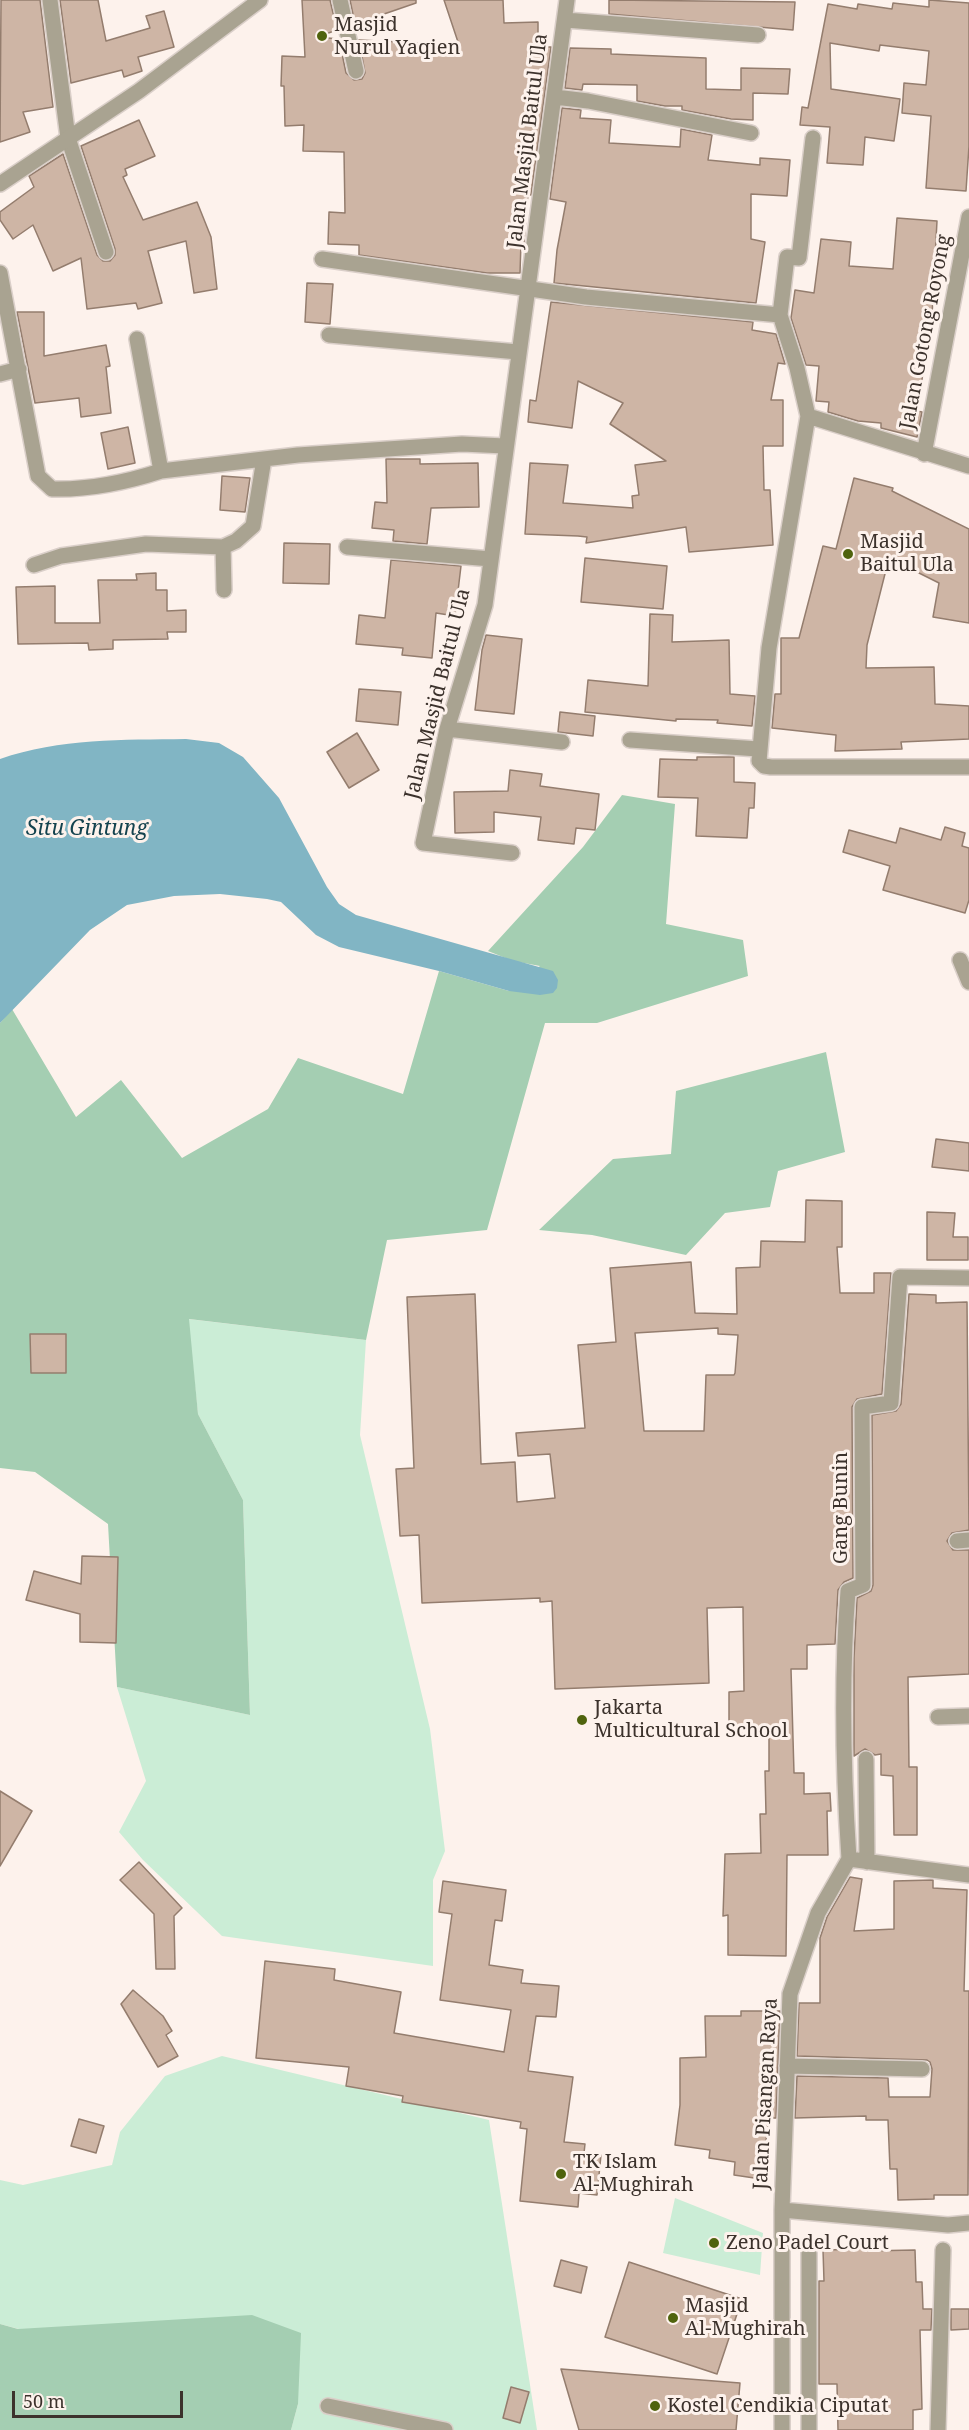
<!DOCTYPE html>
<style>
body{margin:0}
#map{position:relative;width:969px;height:2430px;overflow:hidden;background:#fdf2ec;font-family:"Noto Serif",serif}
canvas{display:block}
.scale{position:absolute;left:12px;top:2391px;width:171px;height:27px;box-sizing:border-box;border:3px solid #3c322c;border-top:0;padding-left:8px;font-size:18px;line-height:21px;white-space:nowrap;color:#3c322c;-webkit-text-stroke:4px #fdf2ec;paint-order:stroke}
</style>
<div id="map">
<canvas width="969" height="2430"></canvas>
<div class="scale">50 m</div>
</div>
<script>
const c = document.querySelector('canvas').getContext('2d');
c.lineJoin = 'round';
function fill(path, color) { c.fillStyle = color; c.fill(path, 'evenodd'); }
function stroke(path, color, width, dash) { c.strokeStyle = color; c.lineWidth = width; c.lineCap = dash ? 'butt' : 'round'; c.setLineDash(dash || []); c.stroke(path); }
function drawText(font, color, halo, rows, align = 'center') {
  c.font = font + ' "Noto Serif",serif'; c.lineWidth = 6; c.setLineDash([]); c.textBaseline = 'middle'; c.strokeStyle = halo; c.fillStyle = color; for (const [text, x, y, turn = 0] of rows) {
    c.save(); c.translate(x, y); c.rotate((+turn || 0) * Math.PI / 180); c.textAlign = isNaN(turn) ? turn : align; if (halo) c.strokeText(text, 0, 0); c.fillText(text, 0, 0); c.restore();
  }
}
fill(new Path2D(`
 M188 1319 366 1340 360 1435 430 1729 445 1851 433 1880V1966L222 1936 143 1860 119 1832 146 1781 117 1687 250 1715 243 1500 198 1414Z
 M222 2056 489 2120 537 2430H291L298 2404 0 2324V2180L23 2185 112 2165 120 2132 165 2076Z
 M675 2198 763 2233 760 2275 663 2253Z`), '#cbedd6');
fill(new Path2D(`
 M622 795 675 804 666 924 743 940 748 976 597 1023H545L487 1230 387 1240 366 1340 189 1319 198 1414 243 1500 250 1715 117 1687 108 1524 35 1472 0 1468V1023L12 1009 76 1117 121 1080 182 1158 268 1109 298 1058 403 1094 439 971 509 991 540 966 513 961 488 951 583 847Z
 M826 1052 845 1152 778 1171 770 1207 725 1213 686 1255 592 1235 539 1230 613 1159 671 1154 676 1091Z
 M252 2315 301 2333 298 2404 291 2430H0V2324L18 2329Z`), '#a4ceb2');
fill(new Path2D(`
 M186 739 219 743 243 757 279 798 327 887 339 904 356 915 553 971 558 980 557 988 553 993 540 995 509 991 439 971 339 947 316 935 281 902 267 899 220 894 174 896 127 905 90 930 0 1023V759C60 738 123 740 186 739Z`), '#81b5c4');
const building = new Path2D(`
 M1 0H40L53 107 23 112 30 132 0 142Z
 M60 0H98L106 41 150 28 146 16 164 11 174 47 138 57 142 71 124 77 122 70 71 83Z
 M302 0H330L337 30 317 37 339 39 346 73 354 80 362 79 365 73 359 40 459 45 444 0H503L504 23 538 22V47H551L531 195 528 194 524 242H521L520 273H487L359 255V245L328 244 329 212 345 213 344 152 303 151 304 125 285 126 284 86H281L282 56 305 57Z
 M350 0H416V3L355 24Z
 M609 0 795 2 793 30 609 14Z
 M929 0 969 3V146L966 191 926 188 931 116 902 113 904 83 926 85 929 51 880 45 879 51 830 43 831 89 900 99 894 141 865 137 863 165 827 163 830 127 800 125 802 107 808 108 828 4 857 9 858 4 892 9 893 3 929 7Z
 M570 48 611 49V54L706 58V89L741 90V68L790 69 788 94 753 93V120L731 119 682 110V106H665L637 101V85L583 84 582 90 565 88Z
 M562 108 581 110 580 118 611 120 609 143 680 147 681 129 712 135 708 160 760 165V158L790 160 787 196 751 194V239L765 242 756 303 554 283 557 250 566 202 550 199Z
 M139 120 155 156 125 169 127 175 123 177 143 220 197 202 211 237 217 289 194 293 186 241 148 251 162 303 138 309 136 303 87 309 81 258 53 271 33 225 13 239 0 220V212L34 187 29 176 63 154 97 255 103 261H110L115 255V249L81 146Z
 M897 218 937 221 932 316 917 411 922 412 917 437 881 428V423L858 421 828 412 829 402 816 401 819 366 806 365 791 318 795 290 814 293 821 239 851 242 849 266 893 269Z
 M307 283 333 284 330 324 305 322Z
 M551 302 753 322 752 330 776 334 785 364 778 363 771 400H783V446H763L764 490H770L773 545 689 552 686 527 586 543 587 537 578 536 525 534 530 463 568 465 563 503 633 508 632 496 639 495 635 465 666 461 610 424 623 403 578 381 572 428 528 422 530 400 536 401Z
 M17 312H44V356L106 345 110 366 106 367 111 413 81 417 79 398 35 403Z
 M128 427 135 463 108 469 101 433Z
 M386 459H420V464L478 463 479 507 431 508 427 544 393 541 394 530 372 528 375 502 387 503Z
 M222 476 250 478 245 512 220 510Z
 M854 478 893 488 892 491 969 529V623L933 617 939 583 889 558 867 645 866 668 934 667 935 704 969 706V739L901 742 902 749 835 751 836 735 772 728 775 694H781V638H799L823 546 836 549Z
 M284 543 330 544 329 584 283 583Z
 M585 558 667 566 663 609 581 602Z
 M391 560 461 566 455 616 436 613 432 658 402 655 403 648 356 644 359 615 385 618Z
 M156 573V590H167V611L186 610V632H167L168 639 113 640V649L89 650 88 643 18 644 16 587 55 586V623H100L98 580H137L136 574Z
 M650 614 673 615 672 642 729 640 730 694 755 696 752 726 717 723 718 720 676 719V721L585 712 588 680 648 686Z
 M486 635 522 639 514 714 475 710 482 650Z
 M359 689 401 692 398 725 356 721Z
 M560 712 595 716 593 736 558 732Z
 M357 733 379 770 349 788 327 752Z
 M697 757H734V782L755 783 754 808H749L747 838 696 836 698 798 658 797 660 759 697 760Z
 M510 770 542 774 540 786 599 794 595 830 576 828 574 844 538 840 541 817 494 812V832L455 833 454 792 508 791Z
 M945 827 965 833 962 846 969 848V900L965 913 883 890 890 866 843 852 849 830 896 843 900 828 941 840Z
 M936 1139 969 1143V1171L932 1167Z
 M806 1200 842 1201V1247H837L840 1293H874V1273H891L882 1394 857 1399 852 1407 853 1578 844 1582 838 1590 835 1644 807 1645V1669H791L794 1773H804V1794L830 1793 831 1811H827L828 1855H787L786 1956 728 1955V1915L723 1916 725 1854 761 1853 760 1814H766L765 1771H769V1735H729V1692L744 1691 743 1607 707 1608 709 1683 555 1689 552 1601 540 1602V1598L422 1603 419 1535 400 1536 396 1469 414 1468 407 1297 475 1294 481 1464 515 1462 517 1502 555 1498 550 1454 518 1456 516 1433 585 1428 578 1345 616 1342 610 1268 691 1262 695 1313 737 1314 736 1268 760 1267 761 1241 805 1242ZM718 1328V1334L738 1335 735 1373 734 1375H706L704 1431H644L635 1333Z
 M927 1212 955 1213 953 1237H968V1260H927Z
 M909 1294 936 1295V1303L967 1302 969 1530 952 1533 947 1541 953 1550H969V1674L908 1677 909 1767H917V1835H894L893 1776 881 1775V1754L875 1755 865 1749 854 1756V1658L857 1598 871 1591 873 1585 872 1415 896 1411 901 1404Z
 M30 1334H66V1373H31Z
 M82 1556 118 1557 116 1643 80 1642V1614L26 1600 34 1571 81 1584Z
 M0 1791 32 1811 0 1866Z
 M139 1862 182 1908 174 1916 175 1969H156L154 1914 120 1880Z
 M850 1877 862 1879 854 1931 894 1929V1881L933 1880V1888L967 1890 964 1991H969L968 2195H934V2199L898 2200 897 2169H890L888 2120H866V2116L795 2118 797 2076 888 2078 889 2097H930L932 2069 930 2062 927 2060 797 2056 799 2003H820V1938L827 1917Z
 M443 1881 506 1890 502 1921 495 1920 489 1965 523 1970 521 1983 559 1986 556 2017 536 2016 528 2071 573 2077 564 2142 585 2144 584 2153 601 2155 597 2195 579 2193 578 2207 520 2201 527 2129 520 2128 521 2122 402 2102 403 2096 346 2086 349 2067 256 2058 265 1961 335 1969 334 1980 401 1992 394 2033 504 2052 511 2010 440 2000 452 1914 439 1912Z
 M133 1990 163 2016 172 2031 166 2035 178 2056 158 2067 121 2004Z
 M741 2011H780L776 2118H769L761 2179 734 2175 735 2162 709 2158 710 2150 675 2145 680 2105V2058L706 2057 705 2016H741Z
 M79 2119 104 2126 96 2153 71 2146Z
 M866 2249V2251L915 2250 916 2282H922L923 2309H932L931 2330H920L922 2409 913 2410V2430H838L837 2384H819V2281H824L823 2250Z
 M561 2260 587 2267 581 2293 554 2286Z
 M629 2262 742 2299 717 2374 605 2337Z
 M951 2309H969V2329L951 2330Z
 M561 2369 740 2383 736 2430H579Z
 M511 2387 529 2392 520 2423 503 2418Z`);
fill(building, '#ceb5a5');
stroke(building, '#947d6e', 1.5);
const minor = new Path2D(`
 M50 0 68 138 106 252
 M340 0 356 71
 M565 20 758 35
 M555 97 588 101 751 133
 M322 259 586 297 780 315 797 368 808 416 769 648 759 761 764 766 771 767H969
 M0 273 38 476 52 489C88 490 127 482 161 471L137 339
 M780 315 787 257 799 258 813 138
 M329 335 518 352
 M0 374 19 369
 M808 416 969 466
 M924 454 969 217
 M161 471 298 455 462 444 505 446
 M223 547 224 590
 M347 547 491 559
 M34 565 61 556 146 544 223 547 236 541 253 526 264 459
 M447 729 562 742
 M630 740 758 749
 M512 853 423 843 447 729 485 605 567 0
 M960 960 969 982
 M957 1541 969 1540
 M938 1717 969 1716
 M866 1759 867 1862
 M849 1859C843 1769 841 1680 848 1591L863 1585 862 1407 891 1403 900 1277 969 1278
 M849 1859 969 1875
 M787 2066 922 2069
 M782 2210 948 2225 969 2223
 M809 2253V2430
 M328 2406 445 2430
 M782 2430V2210L790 1994 818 1913 849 1859
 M938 2430 943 2250`);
const tertiary = new Path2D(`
 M0 184 139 91 260 0`);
stroke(minor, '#dacfc9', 18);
stroke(tertiary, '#dacfc9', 18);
stroke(minor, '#a9a391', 15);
stroke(tertiary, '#a9a391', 15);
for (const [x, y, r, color] of [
 [322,36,6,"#4f630d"],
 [848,554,6,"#4f630d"],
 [582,1720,6,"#4f630d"],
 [561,2174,6,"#4f630d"],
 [714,2243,6,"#4f630d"],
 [673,2318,6,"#4f630d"],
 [655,2406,6,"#4f630d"]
]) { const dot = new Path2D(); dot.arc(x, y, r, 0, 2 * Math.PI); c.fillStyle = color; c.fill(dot); stroke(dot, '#fdf2ec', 2); }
drawText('20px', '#3c322c', '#fdf2ec', [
 ["Masjid",334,25],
 ["Nurul Yaqien",334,48],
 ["Masjid",860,542],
 ["Baitul Ula",860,565],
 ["Jakarta",594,1708],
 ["Multicultural School",594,1731],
 ["TK Islam",573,2162],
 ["Al-Mughirah",573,2185],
 ["Zeno Padel Court",726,2243],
 ["Masjid",685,2306],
 ["Al-Mughirah",685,2329],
 ["Kostel Cendikia Ciputat",667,2406]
], 'left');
drawText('20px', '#3c322c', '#fdf2ec', [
 ["Jalan Masjid Baitul Ula",528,141,-83],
 ["Jalan Gotong Royong",926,332,-79],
 ["Jalan Masjid Baitul Ula",438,694,-76],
 ["Gang Bunin",841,1508,-90],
 ["Jalan Pisangan Raya",766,2094,-87]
]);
drawText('italic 21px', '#14434f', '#fdf2ec', [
 ["Situ Gintung",87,829]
]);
</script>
